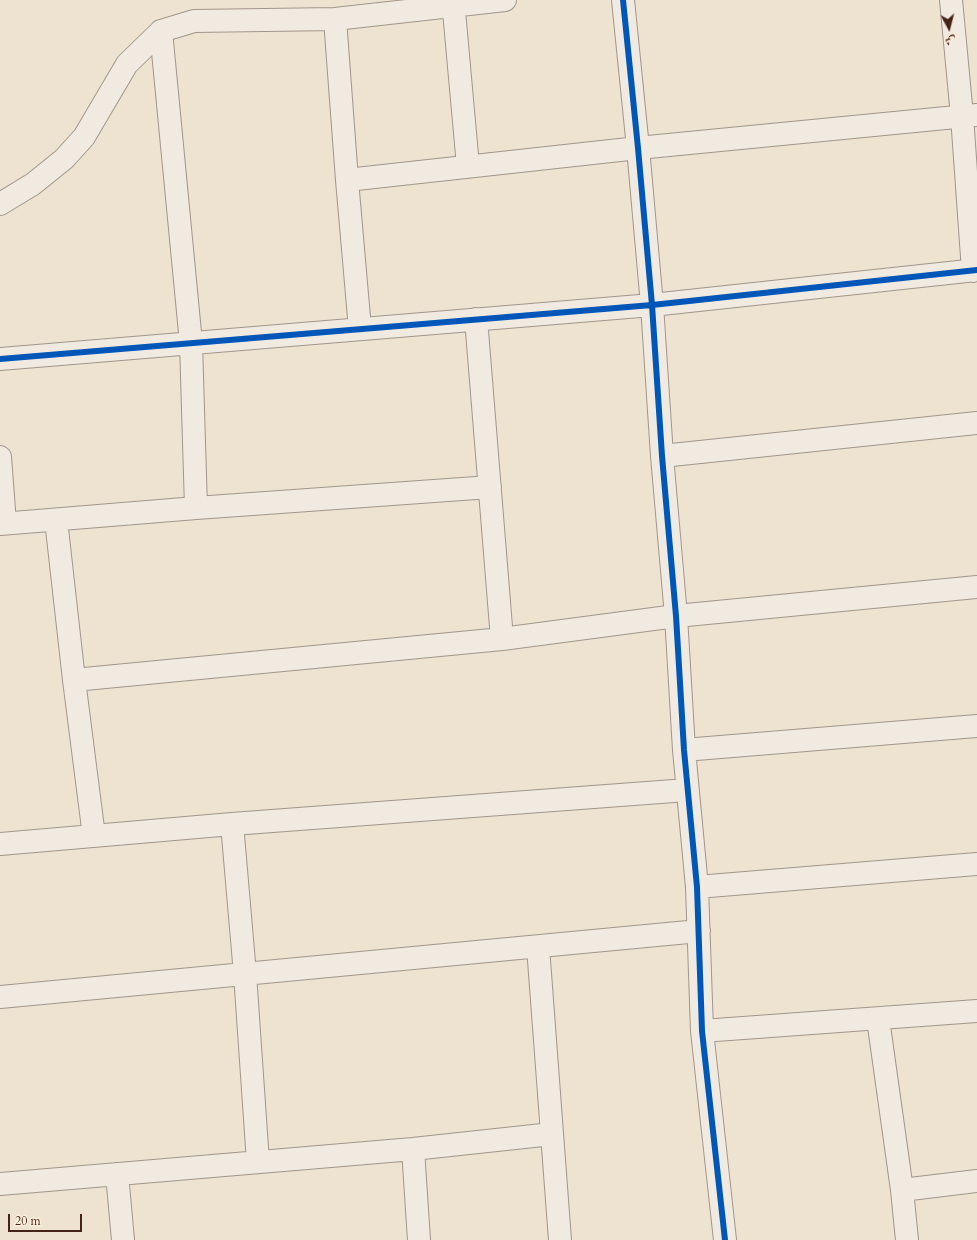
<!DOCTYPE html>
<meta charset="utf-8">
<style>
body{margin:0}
#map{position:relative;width:977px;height:1240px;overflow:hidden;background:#eee2d1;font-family:Cardo,Amiri,serif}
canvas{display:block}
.north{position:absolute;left:929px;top:8px;width:40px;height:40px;-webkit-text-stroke:3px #fcedd9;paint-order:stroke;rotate:173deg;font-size:11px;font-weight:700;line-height:16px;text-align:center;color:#452316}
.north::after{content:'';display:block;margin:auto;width:14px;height:18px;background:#452316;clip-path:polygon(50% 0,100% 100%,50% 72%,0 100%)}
.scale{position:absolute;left:8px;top:1214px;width:74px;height:18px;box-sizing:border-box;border:2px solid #452316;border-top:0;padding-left:5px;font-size:12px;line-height:14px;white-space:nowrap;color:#452316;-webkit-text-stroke:3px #fcedd9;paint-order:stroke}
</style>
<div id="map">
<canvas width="977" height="1240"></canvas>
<div class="north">ش</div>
<div class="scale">20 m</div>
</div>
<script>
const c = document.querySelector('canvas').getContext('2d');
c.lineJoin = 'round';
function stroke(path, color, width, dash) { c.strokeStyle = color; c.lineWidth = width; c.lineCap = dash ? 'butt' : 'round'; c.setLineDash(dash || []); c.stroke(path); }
const street = new Path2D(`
 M453 0 468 166
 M623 0 638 148 652 305 662 456 676 616 684 750 697 887 702 1031 725 1240
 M951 0 962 116 973 271
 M335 19 347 180 360 329
 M161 31 191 343 196 508
 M347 180 638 148 977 115
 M0 204 33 184 64 159 84 137 127 64 161 31 194 21 335 19 505 0
 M476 319 502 639
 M0 359 652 305 977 270
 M662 456 977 423
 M0 457 5 523
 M56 520 74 680 94 836
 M0 524 196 508 490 487
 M74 680 502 639 676 616 977 587
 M684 750 977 726
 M232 824 245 974 258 1162
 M0 844 232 824 687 790
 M697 887 977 864
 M538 947 560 1240
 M0 997 699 931
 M878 1019 902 1190 907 1240
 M702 1031 977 1011
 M413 1149 419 1240
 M117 1174 123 1240
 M0 1184 413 1149 552 1134
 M902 1190 977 1181`);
stroke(street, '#a1968b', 24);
stroke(street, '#f1eae1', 22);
stroke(new Path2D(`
 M623 0 638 148 652 305 662 456 676 616 684 750 697 887 702 1031 725 1240
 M0 359 652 305 977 270`), '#0057b8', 6);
</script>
